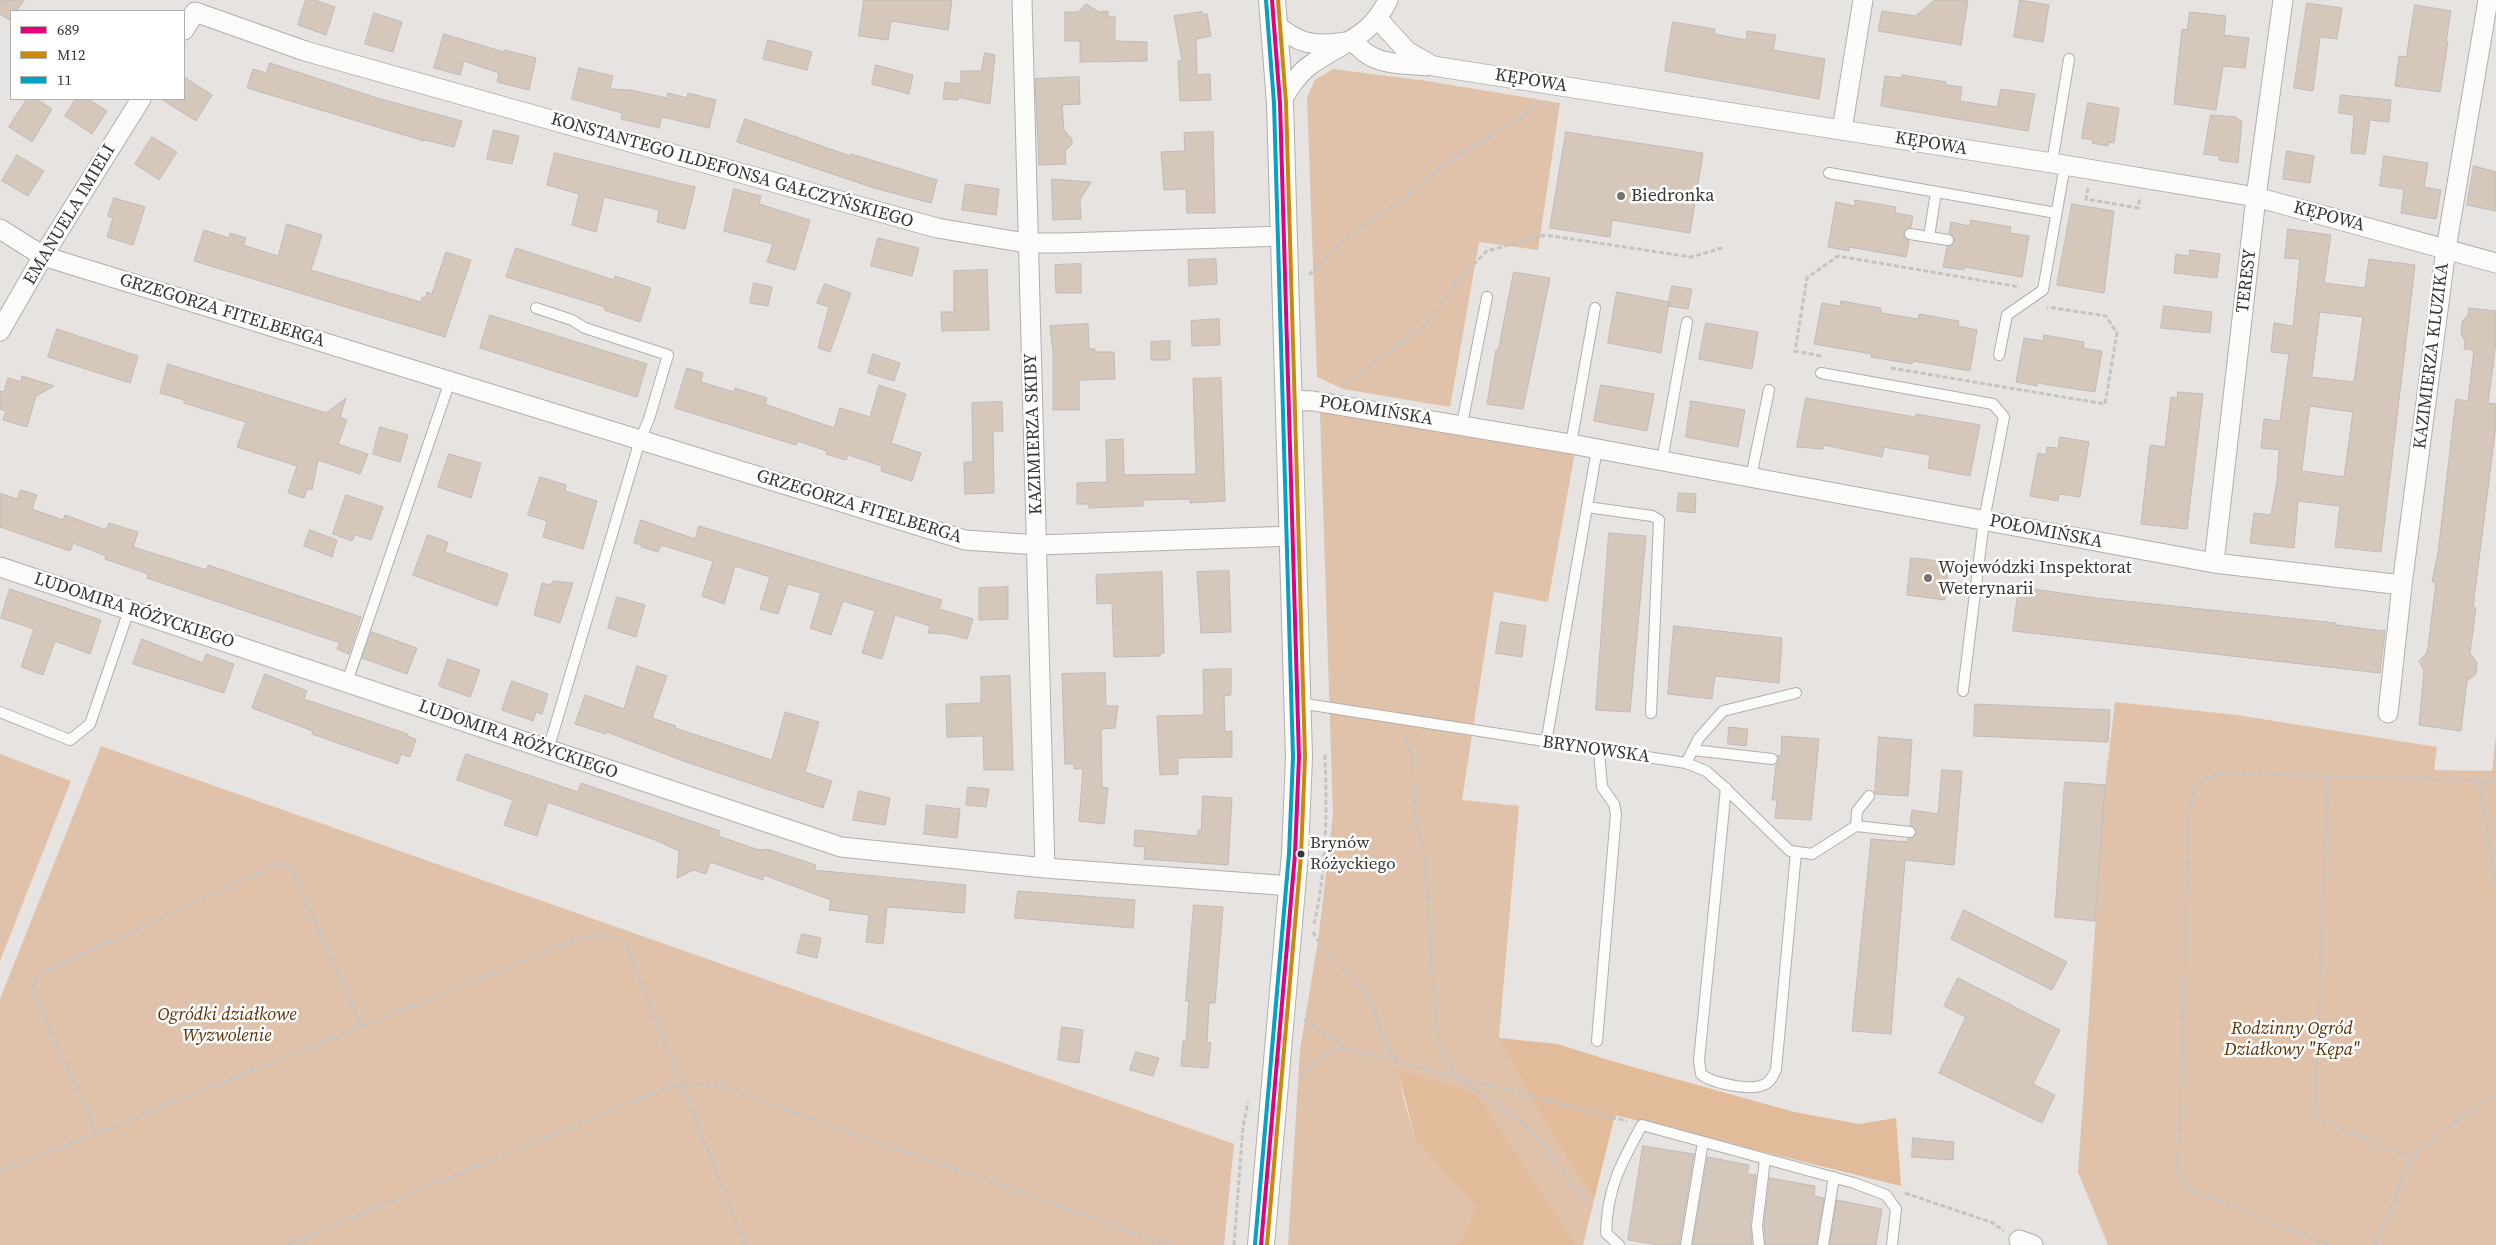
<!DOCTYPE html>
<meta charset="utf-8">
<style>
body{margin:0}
#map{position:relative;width:2496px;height:1245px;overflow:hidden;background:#e6e3e0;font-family:"Source Serif 4",serif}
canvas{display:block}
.legend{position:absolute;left:10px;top:10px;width:175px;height:90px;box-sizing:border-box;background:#fff;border:1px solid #b0afae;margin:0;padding:6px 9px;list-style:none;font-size:15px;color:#393734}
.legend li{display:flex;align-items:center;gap:10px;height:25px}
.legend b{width:25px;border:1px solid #b0afae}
</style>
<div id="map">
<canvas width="2496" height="1245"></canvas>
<ul class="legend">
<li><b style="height:6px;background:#e5007d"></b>689</li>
<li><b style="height:6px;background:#c88a0d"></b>M12</li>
<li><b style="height:6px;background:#03a3c6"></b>11</li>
</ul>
</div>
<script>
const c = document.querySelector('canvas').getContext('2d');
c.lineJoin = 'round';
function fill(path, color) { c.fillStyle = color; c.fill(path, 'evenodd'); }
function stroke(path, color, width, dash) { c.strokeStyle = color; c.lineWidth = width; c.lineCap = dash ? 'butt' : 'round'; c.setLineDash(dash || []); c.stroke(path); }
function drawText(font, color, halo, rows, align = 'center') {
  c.font = font + ' "Source Serif 4",serif'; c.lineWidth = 5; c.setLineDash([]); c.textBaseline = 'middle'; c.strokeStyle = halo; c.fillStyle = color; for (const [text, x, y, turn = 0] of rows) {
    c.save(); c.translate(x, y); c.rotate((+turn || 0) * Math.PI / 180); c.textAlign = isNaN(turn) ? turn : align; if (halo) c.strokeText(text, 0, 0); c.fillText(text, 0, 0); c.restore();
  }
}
fill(new Path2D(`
 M1333 69 1427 81 1560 103 1538 250 1479 242 1450 407 1343 389 1317 377 1307 97 1315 80Z
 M1320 413H1339L1575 452 1548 602 1494 592 1462 800 1519 806 1499 1037 1558 1145 1594 1200 1583 1245H1576L1398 1069 1403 1097 1416 1141 1476 1207 1462 1241 1453 1245H1288L1300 1050 1318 941 1333 815Z
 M2115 702 2237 715 2437 747 2434 770 2492 771 2496 735V1245H2108L2078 1172 2105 785Z
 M101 746 1234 1144 1224 1245H0V999Z
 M0 754 71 781 0 961Z`), '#e0c2aa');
fill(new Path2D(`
 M1499 1038 1558 1044 1608 1060 1794 1112 1859 1124 1896 1118 1901 1186 1615 1115 1594 1200 1558 1145Z
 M1397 1069 1476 1094 1576 1245H1453L1462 1240 1476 1207 1416 1141Z`), '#e2bb9b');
const building = new Path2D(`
 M0 0H24L17 11H11V21L0 14Z
 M306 0H315L335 7 326 35 298 25Z
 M864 0H952L948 30 891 21 888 40 859 36Z
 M1935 0H1968L1961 45 1878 31 1882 11 1915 16Z
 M2020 0 2049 5 2043 42 2014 37Z
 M2307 3 2342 8 2337 39 2320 37 2313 91 2294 88Z
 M1086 4 1099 12 1108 11V17L1115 16V41L1147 42V61L1080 62V41H1065V12H1078Z
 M2415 5 2451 11 2446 42H2448L2440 92 2395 86 2399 56 2406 57Z
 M1202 12V14H1207L1211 36 1196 39 1197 75 1210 74 1211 100 1180 101 1178 61H1182L1174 16Z
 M2190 12 2226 16 2224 35 2249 38 2245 68 2223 66 2216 110 2174 104 2182 29 2187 30Z
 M374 13 402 22 393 52 365 44Z
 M1673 22 1715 29 1714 34 1746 40 1747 31 1776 35 1773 50 1825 59 1819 99 1665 71Z
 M444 34 504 52 505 50 536 58 529 90 497 82 499 73 464 61 460 75 434 68Z
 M768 40 812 52 807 70 763 59Z
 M985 53 995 55 990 104 961 98V92L958 100 943 99 945 82 961 84V71H981Z
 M270 63 377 98 462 121 454 147 425 140 424 141 247 88 253 69 266 73Z
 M876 65 913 75 909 94 872 84Z
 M579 68 613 76 610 89 630 90 667 98 668 93 687 98 688 93 716 100 709 128 662 117 659 128 621 119 622 113 572 99Z
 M1902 75 1946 82V85L1962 87 1960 101 1997 107 2001 89 2035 94 2028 131 1881 106 1885 76 1902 78Z
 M184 77 212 95 196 121 161 99H184Z
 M1079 77 1080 104 1062 105 1064 130 1072 139V144L1065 151 1066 164 1039 165 1035 79Z
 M2341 95 2391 100 2389 122 2370 120 2365 154 2351 153 2354 115 2339 113Z
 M27 99H36L52 109 32 142 9 127Z
 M76 99H88L107 111 92 134 65 116Z
 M2088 103 2119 108 2114 143 2109 142 2108 146 2092 143 2093 140 2082 138Z
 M2211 115 2236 117 2242 122 2238 163 2219 160V156L2204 154Z
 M745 119 850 156 851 154 937 180 931 203 874 188 737 142Z
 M494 130 519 136 512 164 487 159Z
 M1213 132 1215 213H1187L1186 189 1164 190 1161 152 1185 151 1184 133Z
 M1566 132 1703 153 1690 233 1612 220 1610 237 1550 228Z
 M152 137 177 152 159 180 135 164Z
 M2287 151 2314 156 2310 183 2283 179Z
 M555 153 695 187 685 229 657 222 659 210 604 197 596 232 572 225 579 194 547 185Z
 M17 155 44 171 28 196 2 181Z
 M2384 156 2428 163 2424 187 2441 190 2436 219 2401 213 2404 189 2380 186Z
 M2474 166 2496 172V211L2467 205Z
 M1052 179 1091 182 1080 200 1081 219 1053 220Z
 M966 184 999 189 996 215 962 210Z
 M734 189 761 196 759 204 810 220 795 270 767 262 773 244 724 231Z
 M114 198 145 207 133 245 107 237 113 218 108 216Z
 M1855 200 1896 207 1895 213 1913 216 1911 227 1907 228 1903 232 1904 237 1909 241 1906 257 1849 247V251L1828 247 1836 202 1855 206Z
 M2072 204 2114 211 2104 293 2057 285Z
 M1971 220 2011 227 2010 233 2029 236 2022 277 1965 267 1964 270 1943 267 1947 247 1951 246 1955 242 1954 237 1949 233 1951 222 1970 226Z
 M287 224 322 235 311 270 421 302 422 297 425 298 427 292 432 294 446 252 471 260 445 337 194 261 204 230 229 238 230 233 246 238 243 245 278 256Z
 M2288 229 2331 235 2324 283 2365 288 2369 259 2415 265 2381 552 2335 547 2340 506 2298 501 2294 548 2250 543 2254 513 2271 515 2277 481 2279 450 2261 448 2264 419 2280 421 2289 354 2271 352 2274 323 2293 326 2300 259 2285 258ZM2320 312 2363 317 2354 382 2312 377ZM2310 406 2353 412 2344 477 2302 471Z
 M878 238 919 248 912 276 871 266Z
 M516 248 614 280 615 276 651 288 640 322 604 310 605 307 506 277Z
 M2190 250 2220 254 2217 278 2174 273 2176 254 2189 256Z
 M1216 259 1217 284 1189 286 1188 260Z
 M1081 264V293H1056L1055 265Z
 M987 270 989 330 942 331 941 312H954V271Z
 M1514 272 1550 278 1523 409 1487 404 1496 350H1498Z
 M754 283 772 287 768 306 750 303Z
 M825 284 851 293 830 352 818 348 829 307 817 303Z
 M1672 286 1692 289 1688 309 1668 306Z
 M1617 292 1669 302 1661 353 1608 343Z
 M1841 301 1881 308V313L1899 316 1918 319 1919 314 1959 321 1958 326 1977 330 1970 371 1913 361 1912 364 1871 357 1872 354 1814 344 1822 303 1840 306Z
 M2164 306 2212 312 2210 333 2161 328Z
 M2469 308 2496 311V342L2488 403 2496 404V425L2473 607 2476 608 2470 653 2477 663 2476 674 2467 681 2461 731 2419 725 2424 671 2419 661 2426 654 2428 647 2436 582H2432L2438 553 2456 399 2468 401 2474 350 2464 349 2465 341 2461 334 2462 322 2468 315Z
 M490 315 647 364 637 397 480 348Z
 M1219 319 1220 345 1192 346 1191 321Z
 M1706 323 1758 332 1752 369 1699 359Z
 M1088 324 1089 349H1095V352H1114L1115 379 1079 380V410H1053V352L1050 326Z
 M57 329 138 356 130 383 48 357Z
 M2044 335 2084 342 2083 348 2102 351 2095 392 2037 383V386L2016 382 2024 338 2043 341Z
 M1170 341V360H1151V342Z
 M873 354 900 363 894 381 868 373Z
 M168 364 326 413 346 398 340 417 347 420 338 444 368 454 360 474 318 460 312 490 307 489 304 498 288 493 297 466 237 447 246 422 184 403V400L160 393Z
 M687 368 703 373 701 382 734 392 735 388 767 398 765 404 834 428 840 408 870 417 879 385 906 394 891 443 921 453 912 481 881 471 882 466 848 455 846 460 826 454 827 451 797 441 796 445 675 408Z
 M22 376 54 386 36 396 27 427 3 420 6 411 0 409V391L4 392 8 378 21 382Z
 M1221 378 1225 501 1190 503V499L1143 500V506L1089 508V504H1077V483L1107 482 1106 440 1123 439 1124 475 1196 474 1193 379Z
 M1601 385 1654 394 1647 431 1594 421Z
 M2178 392 2203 394 2187 529 2141 524 2150 445 2165 447 2171 397 2177 398Z
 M1806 398 1915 417 1916 414 1980 425 1970 476 1928 468 1930 455 1884 447 1882 457 1824 445 1823 449 1797 447Z
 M1691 401 1745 410 1738 447 1686 437Z
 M1002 402 1003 431H993L994 493 965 494 964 462H973L972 403Z
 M380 427 408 435 400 462 373 454Z
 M2060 437 2089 442 2080 497 2059 494 2058 501 2030 496 2038 453 2046 455 2047 447 2058 448Z
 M449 454 481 463 471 498 438 487Z
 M540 477 566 485 565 491 597 501 583 549 543 537 547 521 528 515Z
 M21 490 37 495 32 509 63 520 65 515 106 530 109 523 138 532 133 547 207 570 208 565 361 617 349 654 337 649 340 643 147 578 148 574 105 559 106 556 73 543 70 551 0 527V493L17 499Z
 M1679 493 1696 494 1695 513 1677 511Z
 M346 495 383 507 371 540 355 535 352 541 333 534Z
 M641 520 695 539 699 526 942 600 939 609 973 619 967 639 947 634 928 633 930 626 895 615 882 659 862 653 875 611 843 601 831 635 810 628 821 593 788 584 778 614 760 609 770 577 735 566 724 604 702 596 713 561 661 545 658 552 641 547 642 545 634 543Z
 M310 530 337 540 332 557 304 546Z
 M1609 533 1646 536 1630 712 1596 710Z
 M428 535 448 542 445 552 508 574 497 606 413 575Z
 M1911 558 1949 562 1945 600 1907 595Z
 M1229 571 1231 632 1201 633 1197 572Z
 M1162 572 1164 653H1160V656L1114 657 1112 603 1097 604 1096 575Z
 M554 581 573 583 560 623 534 615 542 583 550 585Z
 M1008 587V619L979 620V588Z
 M2019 587 2096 598 2336 623V625L2385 631 2380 673 2013 631Z
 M10 589 101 620 90 654 55 641 43 675 21 667 34 629 1 618Z
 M617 597 645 605 636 637 608 628Z
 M1501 622 1526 626 1522 657 1496 653Z
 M1674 626 1782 638 1779 683 1715 676 1712 699 1668 694Z
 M372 632 417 648 407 674 362 658Z
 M142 639 203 663 206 654 234 664 224 693 133 664Z
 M448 659 480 670 470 697 439 686Z
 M637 666 667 676 652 718 676 726 675 728 772 760 785 712 819 722 805 772 832 781 823 808 686 762 607 732 606 734 575 724 585 695 624 709Z
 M1231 669V695L1224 696 1225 732 1232 731V757L1178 758V774L1160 775 1157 716 1204 715 1203 670Z
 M1105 673 1106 706H1118L1115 728 1101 729 1102 787 1108 788 1104 824 1079 821 1083 769H1074V764H1065L1062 674Z
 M265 674 307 691 304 699 408 734 407 736 416 739 410 757 401 754 398 764 312 734 313 731 252 708Z
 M1010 676 1013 770H984L983 736 947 737 946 704 981 703V677Z
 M512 681 548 694 542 714 536 712 533 721 502 710Z
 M1975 704 2110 710 2108 742 1974 736Z
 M1729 727 1748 729 1746 746 1728 744Z
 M1782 736 1819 739 1811 820 1775 818 1777 800H1772L1776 765 1779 760 1778 755 1781 756Z
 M1879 737 1912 740 1908 796 1875 794Z
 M466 754 578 792 581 783 720 831 718 836 759 850 767 849 816 865 814 870 966 885 964 913 887 907 883 944 866 942 869 915 829 910 831 900 764 875 763 880 710 862 706 874 693 870 677 878 679 851 655 840 548 802 537 836 504 825 513 800 457 780Z
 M1942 770 1962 771 1954 865 1905 860 1891 1034 1852 1031 1871 839 1907 842 1908 839 1915 836 1916 829 1910 825 1912 810 1938 814Z
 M2065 782 2105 785 2095 921 2055 917Z
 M968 787 989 789 986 807 966 805Z
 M859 791 890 798 885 825 853 820Z
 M1203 796 1232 798 1228 865 1144 859 1145 847 1134 846 1135 830 1198 836V830H1201Z
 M927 805 960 809 957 838 924 834Z
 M1018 891 1135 900 1133 928 1015 918Z
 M1194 905 1223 907 1215 1003H1209L1207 1042 1211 1043 1208 1068 1181 1066 1183 1041H1186L1189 1001H1186Z
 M1964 910 2067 962 2052 990 1951 939Z
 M802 934 821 938 817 958 797 953Z
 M1958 978 2060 1030 2033 1084 2055 1095 2042 1123 1939 1073 1966 1017 1944 1006Z
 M1062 1027 1083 1030 1079 1063 1058 1060Z
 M1136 1052 1159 1058 1153 1076 1130 1070Z
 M1913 1138 1954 1142 1953 1160 1912 1157Z
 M1643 1146 1694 1154 1679 1245H1659L1628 1240Z
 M1708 1157 1749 1165 1747 1174 1756 1175 1750 1225 1752 1245H1693Z
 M1770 1178 1815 1186 1814 1196 1824 1198 1816 1245H1766L1764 1226Z
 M1837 1200 1882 1209 1876 1245H1830Z`);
fill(building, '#d6c7bb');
stroke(building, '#bebbb8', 1);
const service = new Path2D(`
 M2052 163 2069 59
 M1829 173 2056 213
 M1910 234 1948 240
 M1929 237 1936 192
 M536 308 572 320 585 328 668 355 649 419 640 440 548 750
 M1999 355 2007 315 2043 290 2065 165
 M1821 373 1993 404 2004 417 1984 520 1963 691
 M1462 424 1487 297
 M1571 444 1595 308
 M1662 461 1687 322
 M1751 477 1769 390
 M1587 507 1652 516 1659 520 1651 713
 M347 682 450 381
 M1299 703 1686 763 1706 771 1722 785 1790 851 1812 854 1856 826
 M0 712 70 740 90 724 129 610
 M1546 743 1597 449
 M1693 750 1772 759
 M1686 763 1699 738 1723 711 1796 693
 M1726 788 1699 1060 1701 1074C1711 1083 1750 1091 1763 1085 1770 1083 1773 1076 1776 1070L1796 852
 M1856 826 1910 832
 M1856 826 1857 811 1869 796
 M1597 1041 1616 814 1614 804 1602 787 1599 750
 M1619 1245 1606 1233C1607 1189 1621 1163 1642 1125L1854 1183 1886 1195 1896 1209 1892 1245
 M1686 1245 1703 1142
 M1759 1245 1757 1226 1765 1159
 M1823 1245 1834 1177`);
const minor = new Path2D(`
 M1022 0C1027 290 1039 579 1045 868
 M1377 18 1407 51 1433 66 2052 163 2256 197 2496 263
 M1274 23C1298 44 1314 47 1344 42
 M184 30 195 12 305 51 937 228 1026 243H1064L1284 236
 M1353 40C1371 66 1397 63 1426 66
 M1280 103C1288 90 1297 75 1309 66 1339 43 1370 39 1388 0
 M1842 130 1863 0
 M0 229 43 256 965 540 1038 545 1293 536
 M0 331 43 256 141 99
 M1289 400 1313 401 1571 444 2214 563 2402 585
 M2214 563 2256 197 2283 0
 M0 567 841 847 1045 868 1292 886
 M2388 713 2402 585 2446 249 2488 0
 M2019 1240 2033 1245`);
const secondary = new Path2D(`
 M1261 1245 1295 854 1299 757 1280 103 1272 0`);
stroke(service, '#b2afad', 12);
stroke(minor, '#b2afad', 21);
stroke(secondary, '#b2afad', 28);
stroke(new Path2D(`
 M2088 188 2086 199 2138 208 2140 197
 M1309 275 1344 240 1395 205 1447 162 1497 132 1542 103
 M1821 356 1795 351 1807 278 1838 256 2020 287
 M1891 368 2105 404 2117 333 2106 316 2047 307
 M1342 385 1426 325 1456 282 1487 251 1545 235 1691 257 1722 248
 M1404 734 1412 756 1414 809 1425 858 1431 960 1439 1044 1458 1078 1516 1117 1531 1130 1592 1209
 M2328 777 2315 1112 2320 1119 2411 1158
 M2479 782 2496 886
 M1314 924C1327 869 1327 811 1325 754
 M1313 932C1327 958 1354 974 1369 1000 1382 1021 1379 1042 1399 1062
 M1304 1020 1346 1049
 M1300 1077 1329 1051 1347 1049 1627 1121
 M96 1133 34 993V982L41 973 280 863 288 864 293 871 361 1026
 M0 1172 578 939C598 934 611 932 627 947L745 1245
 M1905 1193 1993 1223 2004 1231
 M304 1238 307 1245
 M287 1245 665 1088C685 1084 702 1083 722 1087L1169 1245
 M1234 1245 1243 1127 1248 1102
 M2328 1245 2194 1191 2181 1183 2177 1165 2179 1149 2189 814C2195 788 2195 778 2223 773L2496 781
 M2375 1245 2411 1158 2423 1146 2496 1092`), '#c5c4c2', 3, [5, 2.5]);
stroke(service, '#fbfbfa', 10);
stroke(minor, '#fbfbfa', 19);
stroke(secondary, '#fbfbfa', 26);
stroke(new Path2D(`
 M1261 1245 1295 854 1299 757 1280 103 1272 0`), '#e5007d', 4);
stroke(new Path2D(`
 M1267 1245 1301 855 1305 757 1286 103 1278 0`), '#c88a0d', 4);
stroke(new Path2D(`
 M1255 1244 1289 854 1293 757 1274 103 1266 0`), '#03a3c6', 4);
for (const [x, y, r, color] of [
 [1621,196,5,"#767370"],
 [1928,578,5,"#767370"],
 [1301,854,4.5,"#393734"]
]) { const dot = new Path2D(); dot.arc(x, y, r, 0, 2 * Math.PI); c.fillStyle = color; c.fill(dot); stroke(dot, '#fff', 2); }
drawText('17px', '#393734', '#fff', [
 ["Brynów",1310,844],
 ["Różyckiego",1310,865]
], 'left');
drawText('18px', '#393734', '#fff', [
 ["KĘPOWA",1531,81,9],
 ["KĘPOWA",1931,144,9],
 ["KONSTANTEGO ILDEFONSA GAŁCZYŃSKIEGO",732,171,16],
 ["EMANUELA IMIELI",70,215,-59],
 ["KĘPOWA",2329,217,15],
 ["TERESY",2247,281,-83],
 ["GRZEGORZA FITELBERGA",222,311,17],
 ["KAZIMIERZA KLUZIKA",2432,356,-83],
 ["POŁOMIŃSKA",1376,411,9],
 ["KAZIMIERZA SKIBY",1034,434,-92],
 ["GRZEGORZA FITELBERGA",859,507,17],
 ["POŁOMIŃSKA",2046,532,11],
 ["LUDOMIRA RÓŻYCKIEGO",134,611,18],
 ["LUDOMIRA RÓŻYCKIEGO",518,740,19],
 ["BRYNOWSKA",1596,750,8]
]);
drawText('18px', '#393734', '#fff', [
 ["Biedronka",1631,196],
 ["Wojewódzki Inspektorat",1938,568],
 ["Weterynarii",1938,589]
], 'left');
drawText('italic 18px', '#5e3103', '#fff', [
 ["Ogródki działkowe",227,1015],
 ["Wyzwolenie",227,1036],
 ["Rodzinny Ogród",2292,1029],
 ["Działkowy \"Kępa\"",2292,1050]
]);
</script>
